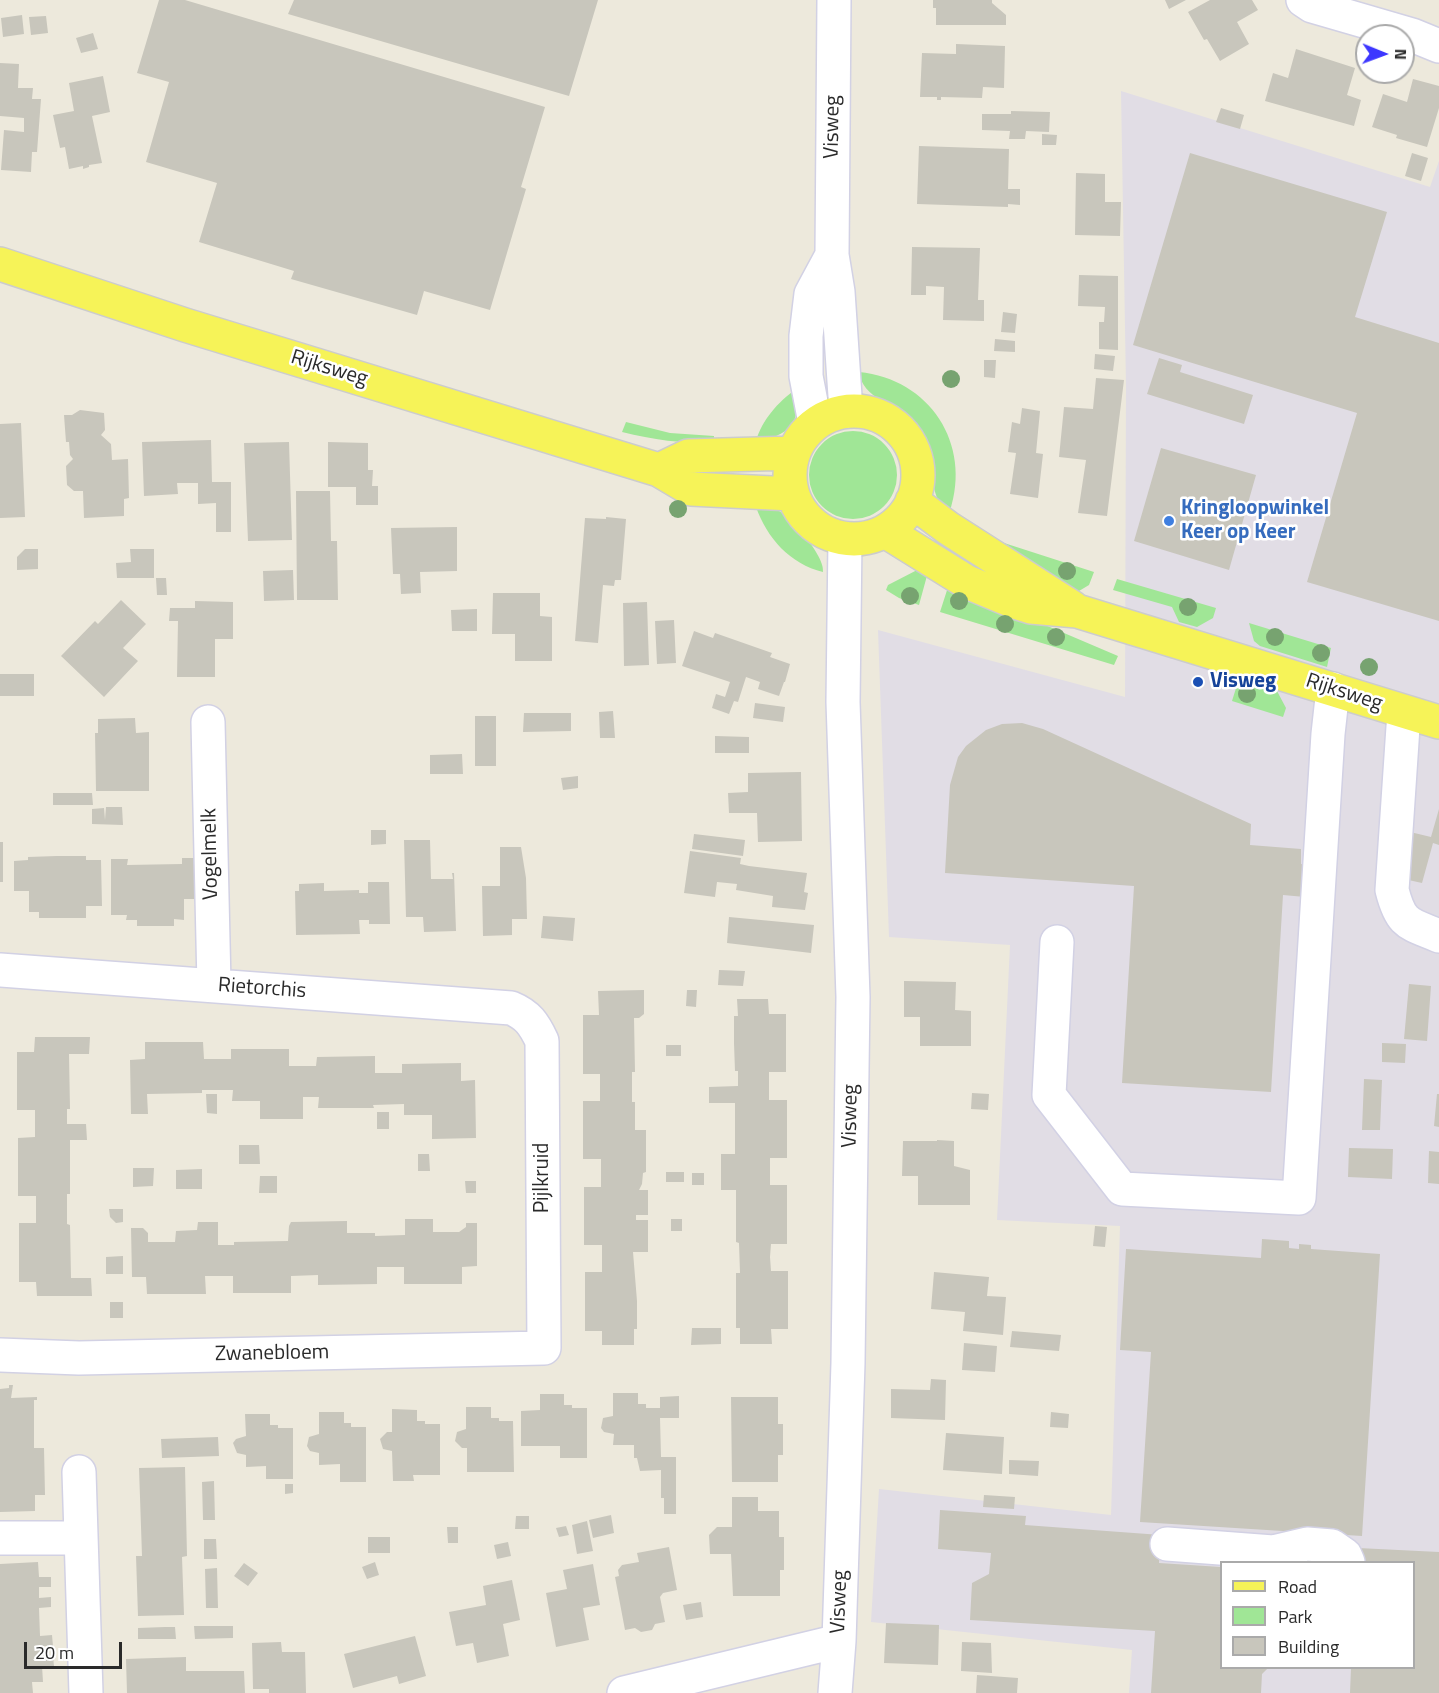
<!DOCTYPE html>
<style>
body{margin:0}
#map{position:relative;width:1439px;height:1693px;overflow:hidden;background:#ede9dc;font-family:"Titillium Web",sans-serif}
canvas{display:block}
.legend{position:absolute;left:1220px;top:1561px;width:195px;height:108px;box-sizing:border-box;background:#fff;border:2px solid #aaa;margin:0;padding:8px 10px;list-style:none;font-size:18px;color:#2a2a2a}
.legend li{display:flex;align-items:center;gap:12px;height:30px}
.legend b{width:30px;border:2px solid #aaa}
.north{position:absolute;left:1355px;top:24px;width:60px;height:60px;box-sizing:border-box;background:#fff;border:2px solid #aaa;border-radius:50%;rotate:91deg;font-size:16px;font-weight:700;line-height:24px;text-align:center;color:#2a2a2a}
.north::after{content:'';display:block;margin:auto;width:21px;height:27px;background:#3d37ff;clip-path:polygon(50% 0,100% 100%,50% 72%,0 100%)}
.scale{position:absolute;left:24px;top:1642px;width:98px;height:27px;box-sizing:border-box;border:3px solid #2a2a2a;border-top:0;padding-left:8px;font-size:18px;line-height:21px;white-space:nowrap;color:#2a2a2a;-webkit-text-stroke:4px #fff;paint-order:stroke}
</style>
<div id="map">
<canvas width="1439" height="1693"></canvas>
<ul class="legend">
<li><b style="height:8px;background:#f6f358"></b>Road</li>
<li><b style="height:16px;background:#a0e696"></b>Park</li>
<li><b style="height:16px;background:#c8c6bc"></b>Building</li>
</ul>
<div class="north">N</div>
<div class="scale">20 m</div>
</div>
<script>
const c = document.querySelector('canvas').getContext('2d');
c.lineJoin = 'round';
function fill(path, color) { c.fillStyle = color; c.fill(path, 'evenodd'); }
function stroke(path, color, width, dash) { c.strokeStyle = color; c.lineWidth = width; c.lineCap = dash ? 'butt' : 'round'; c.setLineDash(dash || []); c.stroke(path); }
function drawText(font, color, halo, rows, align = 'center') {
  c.font = font + ' "Titillium Web",sans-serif'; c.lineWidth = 5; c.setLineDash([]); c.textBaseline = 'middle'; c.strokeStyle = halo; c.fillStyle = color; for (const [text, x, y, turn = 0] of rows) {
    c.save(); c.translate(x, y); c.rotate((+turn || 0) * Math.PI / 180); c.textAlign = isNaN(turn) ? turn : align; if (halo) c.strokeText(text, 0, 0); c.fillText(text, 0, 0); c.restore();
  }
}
fill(new Path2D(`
 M1121 91 1430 187 1439 161V1693H1129L1132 1650 871 1622 879 1489 1111 1515 1120 1226 997 1220 1010 945 889 937 878 630 1125 697 1126 386ZM1222 1562H1414V1668H1222Z`), '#e1dde5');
fill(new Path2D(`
 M859 372C930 379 972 444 950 511L942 508C925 479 937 451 912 422 896 405 862 398 859 372Z
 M795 390C803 422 788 437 756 441 762 420 778 402 795 390Z
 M626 422 670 433 714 436V444C682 443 653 440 622 432Z
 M809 475a44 44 0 1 1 88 0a44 44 0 1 1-88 0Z
 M756 507C762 508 769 508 775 509 789 514 826 557 823 572 790 564 767 538 756 507Z
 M981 533 1001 542 1094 572 1089 585 1079 591 1053 581Z
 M921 568 928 572 919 605 899 598 886 590 888 585Z
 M1117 579 1216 608 1213 618 1197 627 1179 622 1172 607 1113 590Z
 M949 584 1118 656 1114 665 940 612Z
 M1249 623 1331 648 1327 667 1260 646 1254 641Z
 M1237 685 1277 691 1286 708 1283 717 1232 701Z`), '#a0e696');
fill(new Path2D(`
 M159 0H185L545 107 521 187 526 189 490 310 424 291 417 315 291 279 294 271 199 242 217 183 146 162 169 82 137 73Z
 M294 0H598L569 96 288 14Z
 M933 0H992V3L1006 15V25H936V8H933Z
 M1165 0H1186L1169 9Z
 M1210 0H1252L1258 10 1237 22 1249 44 1220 61 1207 39 1204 40 1188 12Z
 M22 15 24 34 3 37 1 18Z
 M46 16 48 33 31 35 29 17Z
 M93 33 98 49 81 53 76 38Z
 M956 44 1005 46 1004 88 983 87 982 98 941 97V100H937V97H920L922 53 956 54Z
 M1296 49 1355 68 1347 95 1361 100 1354 126 1265 101 1273 73 1288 78Z
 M0 63 19 64 18 88H33L32 99H41L37 152H32L31 172 1 170 4 130 24 132V118L0 116Z
 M103 76 110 112 92 116 102 163 89 165V167L83 169V166L69 169 65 147 60 148 53 115 74 111 69 83Z
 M1413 79 1439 86V108L1427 147 1396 138 1397 135 1372 127 1383 94 1407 102Z
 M1221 108 1244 115 1240 129 1216 122Z
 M1011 111 1050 112 1049 132 1026 131 1025 139H1009L1010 131 982 130V114H1011Z
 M1042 134 1057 135 1056 145H1042Z
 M919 146 1009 149 1008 189H1020V205L1008 204V207L917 204Z
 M1190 153 1387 212 1355 317 1439 343V621L1307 582 1357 413 1133 345Z
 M1412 153 1428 158 1421 181 1405 176Z
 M1076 173 1105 174V202H1121L1120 236 1075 235Z
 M912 247 980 248 978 300H984V321L943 320 944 287 926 286V295H911Z
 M1079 275 1118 276V350L1099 349V322H1104L1105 307 1078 306Z
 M1003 312 1017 314 1015 333 1001 332Z
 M995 339 1015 341V352L994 351Z
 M1095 354 1115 356 1113 371 1094 369Z
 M1159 358 1182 365 1180 372 1253 395 1244 424 1147 394Z
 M984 360H996L995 378 984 377Z
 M1096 378 1124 380 1107 516 1078 513 1086 460 1059 457 1064 407 1093 409Z
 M1022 408 1040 411 1036 453 1043 454 1038 498 1010 494 1016 453 1008 452 1012 422 1020 424Z
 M80 410 104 413 105 430 101 435 111 444 112 460 128 459 129 498 124 499V516L84 518 83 491H74L67 485 66 466 73 459 70 455 69 442H66L64 415H72Z
 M21 423 25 517 0 518V424Z
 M211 440 212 482H231V532H216V503L198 504V483H177L178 494 144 496 142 442Z
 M289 442 292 540 248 541 244 443Z
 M328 442 368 443V470H373L372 486H378V505H356V487H328Z
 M1161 448 1256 475 1229 570 1134 541Z
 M296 491H330L331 541H337L338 600H297Z
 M606 517 626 519 621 580H615L614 586 603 585 598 643 575 641 585 518 606 519Z
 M457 527V571L420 572 421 593 401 594 400 574H393L391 528Z
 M25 549H38V569L17 570V557Z
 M130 549H154V578H117L116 563 131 562Z
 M293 570 294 600 264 601 263 571Z
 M156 578H166L167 595H157Z
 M493 593H540V616L552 617V661H515V634H492Z
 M121 600 146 624 123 648 138 661 104 697 61 656 95 621 98 624Z
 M195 601 233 602V639H215V677H177L178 621H169L170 608H195Z
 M647 602 649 665 624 666 623 603Z
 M477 609V631H452L451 610Z
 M674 620 676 663 657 664 655 621Z
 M694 631 713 638 715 633 772 653 770 657 790 664 785 682H784L779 696 758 689 760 682 746 677 738 702 734 701 729 714 712 708 716 694 725 697 730 682 682 666Z
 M0 674H34V696H0Z
 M755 703 785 707 783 722 753 718Z
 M613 711 615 738H600L599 712Z
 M524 713H571V731L523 732Z
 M475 716H496V766H475Z
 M135 718 136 733 149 732V791H96L95 733H98V719Z
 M1022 723 1043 729 1251 824 1250 845 1301 849V864L1308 865 1305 897 1283 895 1271 1092 1122 1083 1134 886 945 873 950 785 958 757 966 746 986 730 1002 724Z
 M715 736 749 737V753H715Z
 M462 754 463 774H430V755Z
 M801 772 802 841 758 842 757 813H729L728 793 748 792V773Z
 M578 776V788L563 790 561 778Z
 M53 793H92L93 805H53Z
 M106 807H122L123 825 92 824V809L104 808 105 820Z
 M1439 809V845L1433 843 1422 883 1404 879 1406 831 1431 837Z
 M371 830H386V844L371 845Z
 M694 834 745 840 743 856 692 849Z
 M404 840H430L431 879H453L452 873H454L456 931 424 932 423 917H406Z
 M0 842H3V882H0Z
 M500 847H521L526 878 527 919H512V935L483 936 482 886H500Z
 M690 851 741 858 740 864 749 866 807 873 804 892 808 893 805 910 772 907 773 896 736 890 737 884 717 882 715 897 684 893Z
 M57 856H86V860H101L102 906H86V918H39V912H29V891H14V861L28 860V857Z
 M182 858H198L199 899H184V920L174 919V926H137V920H126L127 915H111V859H128L127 865 182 864Z
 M368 882H389L390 924H369V920H359L360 934 296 935 295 891H299V884L324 883V891L359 890V893H368Z
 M543 916 575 918 573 941 541 938Z
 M729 917 814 925 811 953 727 943Z
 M719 970 745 971 743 986 718 985Z
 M904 981 956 982 955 1010 971 1011V1046H920V1017H904Z
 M1409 984 1431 986 1427 1041 1404 1039Z
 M644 990V1014L639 1018H634L635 1072H632V1102H635V1130H646V1172L643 1173 642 1184 639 1190H648V1215H636V1220H648V1252H633L637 1301V1329H634V1345H602V1331H585V1272H602V1245H584V1187H601V1159H583V1101H600V1074H583V1015H599L598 991Z
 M687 990H697L696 1007 686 1006Z
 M737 999H768L769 1014H786V1072H769V1100H787V1158H770V1185H787V1244H771L770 1257 771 1271H788V1329H771L772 1344H740V1328H736V1273H740L739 1243 736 1242V1190H721V1154H735V1103H709V1087L738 1086V1071H735L734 1043V1016H738Z
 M35 1037H90L89 1054H69L70 1109H67V1124H86L87 1140H70V1194H67V1224L70 1225 71 1278H91L92 1296H37L36 1282H19V1223H36V1196H18V1138L35 1137V1110H17V1052H34Z
 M145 1042H203L204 1059H231V1049H289V1066H316L317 1057 375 1056V1073H402V1064L461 1063V1081L475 1080 476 1138 432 1139V1115H404V1104L373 1105 374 1108H318L319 1097H303V1119H260V1101H232L233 1090H202V1093L147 1094 148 1114H131L130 1060 145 1059Z
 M1382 1043 1406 1044 1405 1063 1382 1062Z
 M666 1045H681V1056H666Z
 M1364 1079 1382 1080 1380 1130H1362Z
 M972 1093 989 1094 988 1110 971 1109Z
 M206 1094H217V1114L207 1113Z
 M1437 1094H1439V1127L1434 1126Z
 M377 1112H389V1129H377Z
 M937 1140 954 1141V1166L970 1170V1205H918V1176H902L903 1141H937Z
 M239 1145H259L260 1164H239Z
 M1349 1148 1393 1149 1392 1179 1348 1177Z
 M1429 1151 1439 1152V1184L1428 1183Z
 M418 1154H429L430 1171H418Z
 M133 1168H154L153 1186 133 1187Z
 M202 1169V1189H176V1170Z
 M666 1172H684V1182H666Z
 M692 1173H704V1185H692Z
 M260 1176H277V1193H259Z
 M465 1181H476V1193H466Z
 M109 1209H123V1222L116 1223 110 1217Z
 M405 1219H433V1232H459L466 1227V1223H477V1266L462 1267V1284H404V1267H377V1284L318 1285V1275L291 1276V1293H233V1276H205L206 1294H147L146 1277H132L131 1228H143L148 1233V1242H175L176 1231 197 1230 198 1222H218V1245H234V1242L288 1241 289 1226 291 1222 347 1221V1233H375V1236L405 1235Z
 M671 1219H682V1231H671Z
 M1095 1226 1107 1227 1105 1247 1093 1246Z
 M1262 1239 1289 1241V1248L1299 1249V1244L1311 1245V1249L1380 1254 1362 1536 1140 1522 1151 1352 1120 1350 1126 1249 1261 1258Z
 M123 1256V1274H106V1257Z
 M934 1272 989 1277 987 1296 1006 1297 1003 1335 963 1331 965 1312 931 1309Z
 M110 1302H123V1318H110Z
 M692 1328H721V1344L691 1345Z
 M1012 1331 1061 1335 1059 1351 1010 1347Z
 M964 1343 997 1346 995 1372 962 1370Z
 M931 1379 946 1380 945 1420 891 1418V1389L930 1390Z
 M9 1385H13L11 1398 37 1397V1400H34V1448H44L45 1495H35V1511L0 1512V1389L9 1388Z
 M613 1393H638V1404H646V1408H660V1397L679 1396V1418H660L661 1457H676V1514H664V1498H661V1470L640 1471 637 1458H634V1445H613L614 1434 604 1432 601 1428 603 1418 613 1416Z
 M540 1394H564V1405H572V1408H587V1458H560V1446H521V1411L540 1410Z
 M731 1397H778V1424H783V1455H778V1482H732Z
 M466 1407H491V1418H499V1421H513L514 1472H467V1448H462L455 1441 457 1432 466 1429Z
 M392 1409 417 1410V1421H425V1424H440V1475H413L414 1481H393L392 1451 383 1449 380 1439 387 1432H392Z
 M319 1412H344V1423H351V1427H366V1482H340V1464L319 1465V1453L310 1451 307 1446 309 1437 319 1434Z
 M1051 1412 1069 1414 1068 1428 1050 1427Z
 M245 1414H270V1425H278V1428H293V1479H266V1466L246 1467V1455L237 1453 233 1443 236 1439 246 1436Z
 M946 1433 1004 1437 1002 1474 943 1470Z
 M218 1437 219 1456 162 1458 161 1439Z
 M1009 1460 1039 1461 1038 1476 1009 1474Z
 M185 1467 187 1556 182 1557 184 1615 138 1616 136 1556H142L139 1468Z
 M214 1481 215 1520H203L202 1482Z
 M285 1484H293V1493L285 1494Z
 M984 1495 1015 1497 1014 1509 983 1507Z
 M732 1497H758V1511H779V1537H784V1570H780V1596H733L731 1554H710L709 1535 717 1527H732Z
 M940 1510 1026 1516 1025 1525 1161 1535 1159 1563 1221 1567V1668H1268L1262 1674 1261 1693H1151L1155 1631 970 1620 972 1583 989 1574 991 1553 938 1549Z
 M611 1515 614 1533 593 1538 589 1520Z
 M516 1516H529V1529H515Z
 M587 1521 593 1551 577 1554 572 1525Z
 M566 1526 569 1535 559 1537 556 1528Z
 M447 1527H458V1543H448Z
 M368 1537H390V1553H368Z
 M204 1539H216L217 1559H204Z
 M508 1542 511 1556 497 1559 494 1545Z
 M669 1547 677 1590 663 1593 660 1597 665 1622 655 1624 652 1630 641 1632 635 1628 625 1630 615 1577 619 1576 618 1570 622 1565 639 1562 637 1553Z
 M1358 1548 1439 1552V1693H1350L1351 1668H1414V1562H1357Z
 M38 1562 39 1577H51V1587H39V1598L51 1597V1607L39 1608 40 1636 52 1635 53 1646H41L42 1656H53L54 1666H42L43 1682H32L33 1693H0V1564Z
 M375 1562 379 1575 367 1579 362 1567Z
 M244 1563 258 1573 248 1586 234 1576Z
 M593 1564 600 1605 583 1608 589 1640 556 1647 546 1593 567 1589 563 1570Z
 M217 1568 218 1608H206L205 1569Z
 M512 1580 520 1620 503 1624 509 1656 477 1663 473 1643 456 1646 449 1612 486 1605 483 1586Z
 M701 1602 703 1617 686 1620 683 1605Z
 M886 1623 939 1625 938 1665 884 1663Z
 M194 1626H233V1638L195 1639Z
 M165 1627H175L176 1639H138V1628Z
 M415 1636 426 1676 399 1684 397 1676 353 1688 344 1654Z
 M281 1642 282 1652H305L306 1693H269V1689H253L252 1643Z
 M962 1642 991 1643 992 1673 961 1671Z
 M186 1657V1671H244L245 1693H127L126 1659Z
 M977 1675 1018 1678 1017 1693H976Z`), '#c8c6bc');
const minor = new Path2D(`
 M834 0 832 255 838 292 846 411
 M1303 0 1312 6 1412 35 1439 46
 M815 423 806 376V336L811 294 832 255
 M1404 712 1392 890C1401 925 1408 923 1439 936
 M208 722 214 985
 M1057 942 1049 1095 1122 1189 1299 1198 1328 734 1333 689
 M0 970 511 1008C528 1015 534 1024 542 1041L544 1348 79 1358 0 1355
 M79 1472 86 1693
 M0 1538H81
 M1167 1544 1273 1552 1307 1544 1332 1546 1345 1555 1348 1562
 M624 1693 839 1641
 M835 1693 839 1641 848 1363 853 997 843 702 845 539`);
const major = new Path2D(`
 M0 264 185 325 659 470 691 489 792 494
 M790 475a64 64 0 1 1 128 0a64 64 0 1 1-128 0Z
 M659 470 688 456 793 453
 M912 501 948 528 1073 608
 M885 531 967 582 1015 602 1031 607 1077 611 1439 722`);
stroke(minor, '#d2d1e4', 36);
stroke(major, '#ccc', 36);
stroke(minor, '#fff', 33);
stroke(major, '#f6f358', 33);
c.fillStyle = '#77a370';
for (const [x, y] of [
 [951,379],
 [678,509],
 [1067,571],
 [910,596],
 [959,601],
 [1188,607],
 [1005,624],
 [1056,637],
 [1275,637],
 [1321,653],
 [1369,667],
 [1247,694]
]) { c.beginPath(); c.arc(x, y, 9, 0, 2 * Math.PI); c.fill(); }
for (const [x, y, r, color] of [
 [1169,521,6,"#3f7fe0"],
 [1198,682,6,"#1a4fb4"]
]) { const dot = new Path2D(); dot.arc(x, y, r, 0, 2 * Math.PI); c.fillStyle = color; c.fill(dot); stroke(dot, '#fff', 2); }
drawText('21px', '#2a2a2a', '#fff', [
 ["Visweg",833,127,-89],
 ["Rijksweg",329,369,17],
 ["Rijksweg",1344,693,18],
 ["Vogelmelk",211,854,-91],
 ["Rietorchis",262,989,4],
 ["Visweg",851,1116,-89],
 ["Pijlkruid",543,1178,-90],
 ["Zwanebloem",272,1354,-1],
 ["Visweg",840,1602,-88]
]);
drawText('bold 21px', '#366cbe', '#fff', [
 ["Kringloopwinkel",1181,509],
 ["Keer op Keer",1181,533]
], 'left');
drawText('bold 21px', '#164399', '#fff', [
 ["Visweg",1210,682]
], 'left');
</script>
